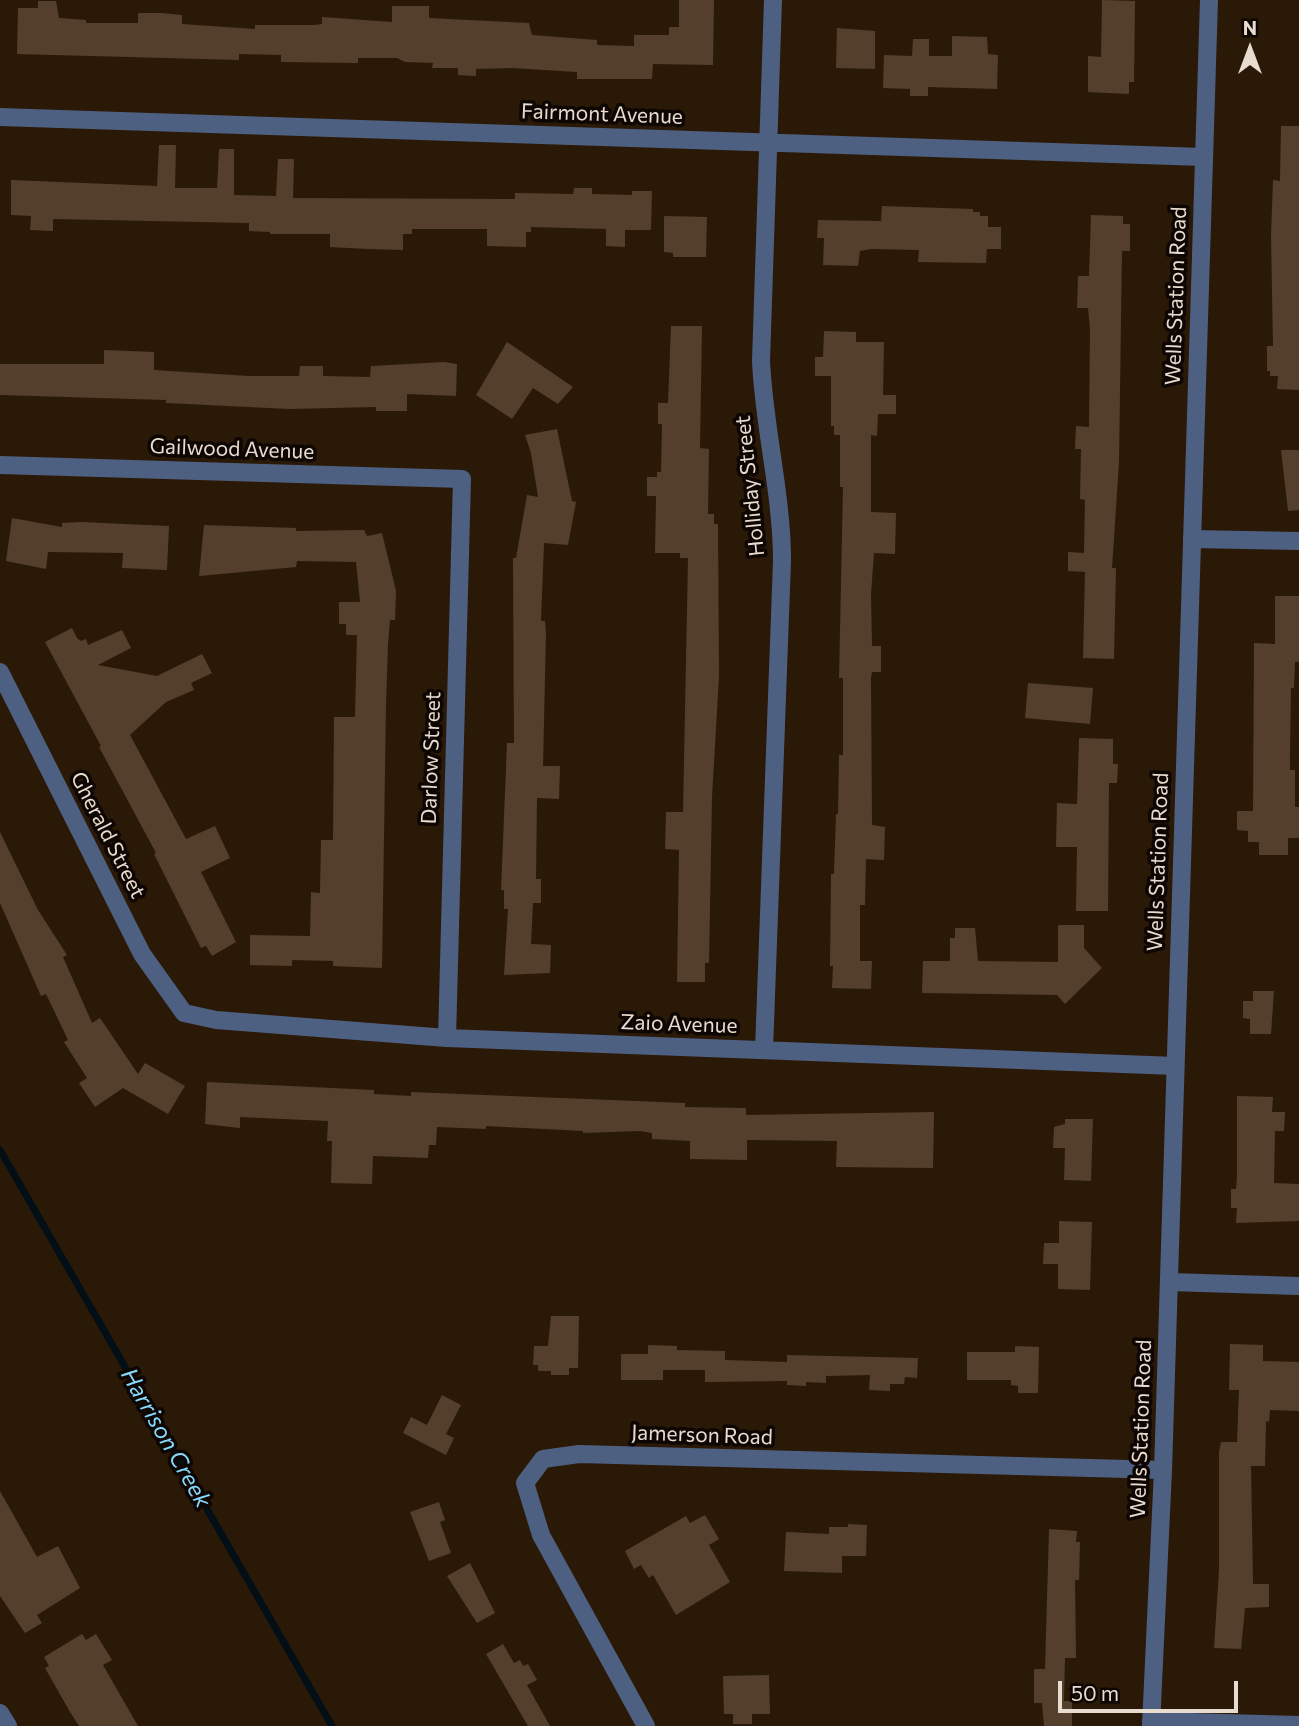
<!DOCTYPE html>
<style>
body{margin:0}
#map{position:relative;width:1299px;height:1726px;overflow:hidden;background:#2b1907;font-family:Commissioner,sans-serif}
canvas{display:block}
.north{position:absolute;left:1215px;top:14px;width:70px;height:70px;-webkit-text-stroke:5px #0e0602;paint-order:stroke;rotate:0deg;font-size:19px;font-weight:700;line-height:28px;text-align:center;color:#e8dbcf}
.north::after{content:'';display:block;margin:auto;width:24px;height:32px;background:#e8dbcf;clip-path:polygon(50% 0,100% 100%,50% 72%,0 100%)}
.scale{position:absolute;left:1058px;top:1681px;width:180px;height:32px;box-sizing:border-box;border:4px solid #e8dbcf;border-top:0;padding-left:9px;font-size:21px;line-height:24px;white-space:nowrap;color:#e8dbcf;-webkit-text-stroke:5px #0e0602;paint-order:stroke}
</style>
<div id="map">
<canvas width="1299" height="1726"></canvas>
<div class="north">N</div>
<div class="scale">50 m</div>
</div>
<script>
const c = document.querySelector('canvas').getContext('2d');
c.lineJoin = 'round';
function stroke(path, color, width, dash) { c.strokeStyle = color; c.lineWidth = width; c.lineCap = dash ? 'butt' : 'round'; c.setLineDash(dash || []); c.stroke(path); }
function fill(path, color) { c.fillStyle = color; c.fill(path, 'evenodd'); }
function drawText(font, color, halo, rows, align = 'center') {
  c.font = font + ' Commissioner,sans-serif'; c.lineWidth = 7; c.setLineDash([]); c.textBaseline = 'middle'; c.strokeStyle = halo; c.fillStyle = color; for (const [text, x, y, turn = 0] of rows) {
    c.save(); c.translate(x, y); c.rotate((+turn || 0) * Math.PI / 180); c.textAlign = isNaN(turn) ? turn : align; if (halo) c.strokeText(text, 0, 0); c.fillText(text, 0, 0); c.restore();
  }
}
stroke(new Path2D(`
 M0 1150 332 1726`), '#020f16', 7);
fill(new Path2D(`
 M679 0H714L713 65 653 64 652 79H577V72L512 68 476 69V76L458 75V68H432L433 63 405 62 397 58H358V63L281 62V55L239 54V60L17 54 18 8H38V1H56L59 18 86 20V23H138V13H162L182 15V24L255 29V25H315L322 24V17L392 22V6H429V18L529 23 532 35 597 40V45L634 46V35H669V27H679Z
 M1102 0 1135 1 1134 82H1129V94L1088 92V56L1101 57Z
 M837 28 875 31V69L836 68Z
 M952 36 987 37 988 54 998 55 997 89 928 87V96H910V89L883 88 884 55 912 56 913 39H929V56H952Z
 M1281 126H1299V390L1277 389 1278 376H1270V371H1267V346H1273L1271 235 1273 180 1280 181Z
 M159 145H176L175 188H217L219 149H234V195L276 196 278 159H294L293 198 515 199V193L573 194 574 188H592V194L632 195V191H652L651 230H625V247L606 246V229L531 227V232H526V247L487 246V229H412V234H403V250L368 249 330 247V234H270V232L249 231V223L53 219V231L30 230 31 216 11 215V180L157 186Z
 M882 206 973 209V212H980V216H988V227H1001V249H987L986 263 918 262 919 250 871 249 860 251 858 266 823 265 824 238H817L818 220 881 221Z
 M1091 215 1123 216V224H1130V251H1122L1119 462 1112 568H1116L1114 659 1083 658 1085 572 1068 571V552L1084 553 1085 500 1080 499 1081 449H1075L1076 426 1089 427 1090 329 1088 308H1077L1078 276H1089Z
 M664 216 707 217 706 257H673V253L664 252Z
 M671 326H702L700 448 709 449 708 514H714V524H718L719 676 712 797 709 963H705V982H677L679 850 665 849 666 812H683L688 558H680V553H655L656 496H647V477H657V472H661L662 424H658V403H668Z
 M824 331 856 332V342H884L883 395H896V414H878L877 436 871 435V512L896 513 895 554 874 553 871 594 872 646H881V672H872L871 678 872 825 885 827 884 860 866 859 865 905H860V961H872L871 989 832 988 833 966H830L831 874H834L836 814H838L839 755H843V678H839L843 487H840V435H834V426H831V376H815V357H823Z
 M507 342 573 387 558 404 533 388 512 419 476 395Z
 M104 350 154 352V370L249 376H299L300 366H323V376L370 377 371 366 444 362 457 364 456 396 407 394V411H376V407L289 409 166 403V400L0 395V364H104Z
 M557 429 572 501 576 502 568 545 544 543 541 621H545L546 633 543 766H560L559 799 537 798 536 879H541V903H533L531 944 551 945 550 973 504 975 508 909H504V890H501L507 743H514L513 558H516L527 495 538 497 531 453 525 435Z
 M1281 450H1299V510L1288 511Z
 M12 518 62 527V523L81 522 169 526 167 570 122 568 123 553 48 552 46 569 6 561Z
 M204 525 296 528V531L364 530 367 536 382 533 396 591 395 620H390L388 644 386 705 382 968 333 966V961L292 960V966L250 965V935L310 936 311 892 320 893 321 840H333V838L334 717H355L357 635H346V624H339V602H360L356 562 297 561 296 567 199 576Z
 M1275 596H1299V662H1295L1294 688H1291L1290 753V770H1295V807H1299V838H1288V855H1259V842H1248V831L1237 830V811H1253L1254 643 1275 644Z
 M72 628 77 638 81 641 86 639 88 645 122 630 131 648 98 665 157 676 202 654 212 673 191 683 194 690 166 702 130 735 186 839 215 826 230 858 201 872 236 942 212 956 206 946 201 948 154 854 156 853 99 747 101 746 45 642Z
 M1028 683 1093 688 1090 724 1025 718Z
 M1079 738 1113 739V764H1118L1117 783H1109L1108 911H1076L1077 847H1056L1057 803 1077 804Z
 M0 832 38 910 67 955 63 957 92 1023 100 1018 138 1074 145 1063 185 1086 168 1114 123 1088 95 1107 79 1083 87 1078 64 1042 68 1040 46 994 41 996 0 903Z
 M1058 925H1084V948L1102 968 1065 1004 1057 995 922 993 923 961H950V938H955V928H975L978 961 1058 962Z
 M1253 991H1274L1271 1034H1250V1019L1243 1018V1001H1253Z
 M207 1082 374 1090V1094L411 1096V1092L685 1103V1107L746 1108V1115L934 1112 933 1168 836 1167 837 1141 747 1140V1160L690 1159V1141L652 1139V1133L640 1131 583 1133V1131L486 1126V1129L437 1127 436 1145H429L428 1158 373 1156 372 1184 331 1183 332 1141H327L328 1121 240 1117V1128L205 1124Z
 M1237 1096 1273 1097 1272 1112H1285L1284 1131H1275L1274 1183 1299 1184V1221L1236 1223 1237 1208H1231V1189H1236L1237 1177Z
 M1065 1119H1093L1091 1181 1064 1180 1065 1148H1053L1054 1127 1065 1124Z
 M1059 1221 1092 1222 1090 1290 1058 1289V1264H1043L1044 1243H1059Z
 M551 1316H579L578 1368H569V1375H551V1371H538V1365H533L534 1346H548Z
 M1230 1344 1263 1345V1361L1299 1362V1411L1270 1410 1269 1422 1266 1421 1265 1466H1251L1253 1584H1269V1607L1245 1608 1241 1649 1214 1648 1219 1570V1452L1221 1442H1237L1239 1390H1229Z
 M648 1345 677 1346V1350L725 1351V1360L787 1362V1355L918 1358 917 1378 905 1377 904 1384H890V1391L869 1390 870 1375 826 1376V1383L806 1382V1386L787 1385V1381L705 1382V1370H663V1380H621V1354H648Z
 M1015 1346 1039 1347 1038 1393H1018V1386L1011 1385V1380H967V1352H1015Z
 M442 1395 461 1405 446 1434 454 1438 446 1455 403 1433 411 1417 427 1425Z
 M0 1491 37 1557 58 1546 80 1588 37 1615 42 1623 25 1633 0 1596Z
 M439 1502 445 1520 440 1522 451 1553 429 1561 410 1512Z
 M705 1515 719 1539 709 1545 730 1582 676 1615 653 1575 649 1578 641 1565 634 1569 625 1551 686 1516 690 1523Z
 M848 1524 867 1525 866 1556H842V1573L784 1571 786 1532 829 1534V1527H848Z
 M1049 1529 1077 1531 1076 1542H1080L1079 1580H1075L1076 1658H1065L1064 1701H1072V1726H1044L1042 1703H1034V1669H1045Z
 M470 1563 495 1613 477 1623 447 1576Z
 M82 1634 86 1640 96 1634 112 1660 103 1665 138 1726H79L70 1712 45 1668 49 1666 44 1657Z
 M503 1644 514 1663 520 1660 523 1666 528 1664 537 1680 527 1685 550 1726H528L486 1654Z
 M769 1675 770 1714H752V1724H733V1714H724L723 1676Z`), '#543f2c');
stroke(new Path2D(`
 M0 117 1203 157
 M0 465 462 479 447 1038
 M1192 539 1299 541
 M0 672 142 954 184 1013 216 1020 447 1038 1175 1066
 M764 1050 782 561C782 494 764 428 761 361L773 0
 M1169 1282 1299 1286
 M0 1713 8 1726
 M1151 1721 1299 1725
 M646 1726 541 1535 525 1483 543 1459 579 1454 1163 1470`), '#4e6082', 18);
stroke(new Path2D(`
 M1151 1726 1163 1470 1209 0`), '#4e6082', 18);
drawText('21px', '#e8dbcf', '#0e0602', [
 ["Fairmont Avenue",602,114,2],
 ["Wells Station Road",1176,296,-88],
 ["Gailwood Avenue",232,449,2],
 ["Holliday Street",750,486,-96],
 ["Darlow Street",431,758,-88],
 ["Gherald Street",108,835,63],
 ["Wells Station Road",1158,862,-88],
 ["Zaio Avenue",679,1024,2],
 ["Wells Station Road",1141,1429,-88],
 ["Jamerson Road",702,1435,2]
]);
drawText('italic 23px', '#87dafe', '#0e0602', [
 ["Harrison Creek",166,1438,60]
]);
</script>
